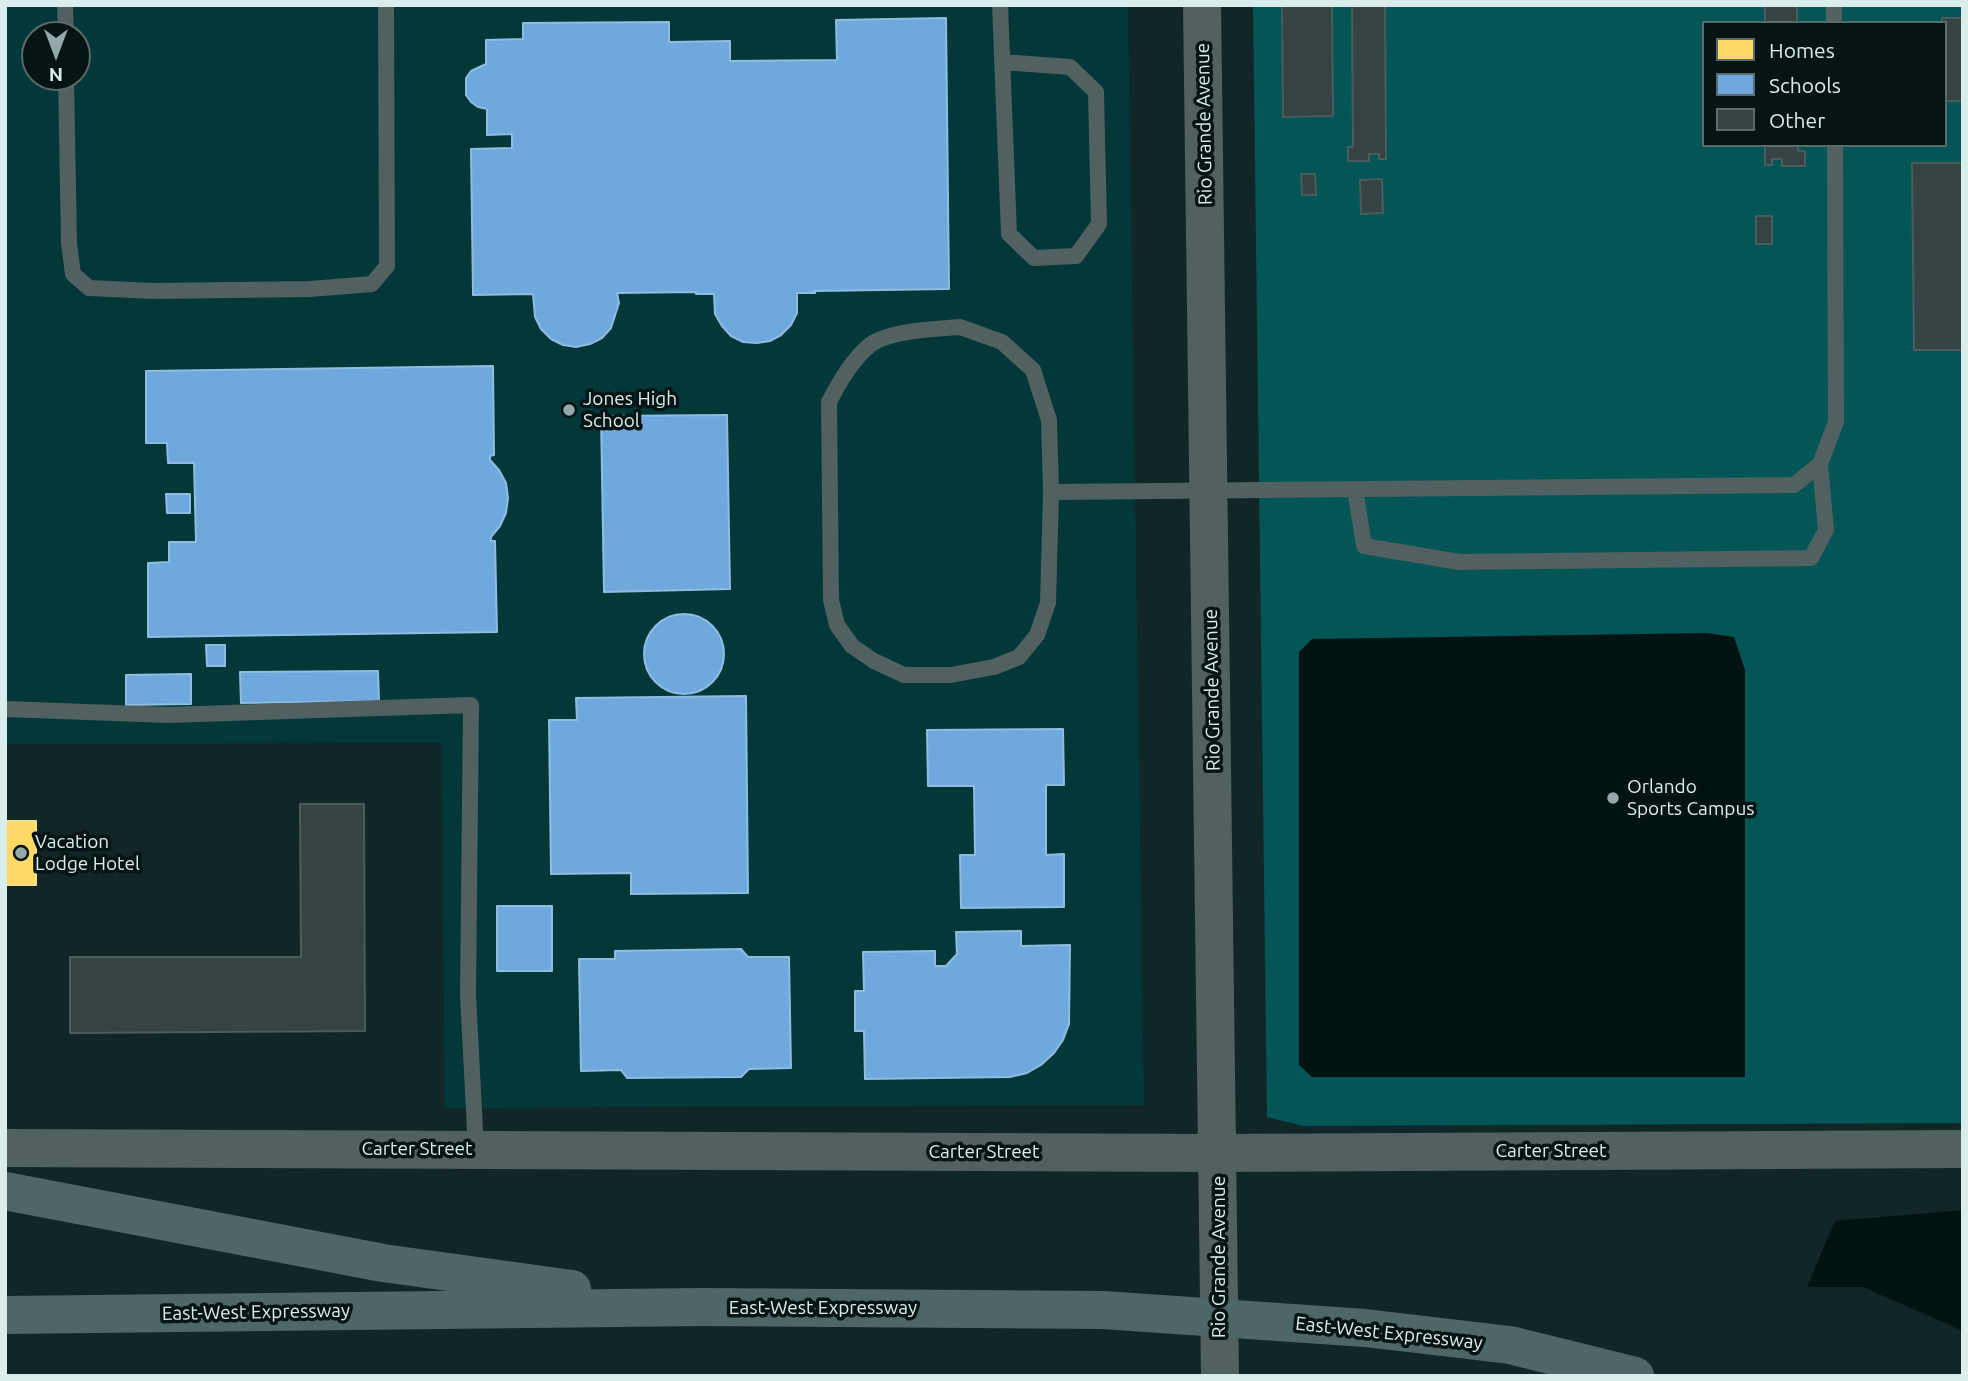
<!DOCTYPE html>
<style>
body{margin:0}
#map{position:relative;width:1968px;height:1381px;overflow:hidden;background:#112727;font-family:Ubuntu,sans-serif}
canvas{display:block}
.frame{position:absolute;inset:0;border:7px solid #d9eded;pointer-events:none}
.legend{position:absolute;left:1702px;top:21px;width:245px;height:126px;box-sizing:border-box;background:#061415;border:2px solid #5a6b6b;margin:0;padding:9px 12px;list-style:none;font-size:21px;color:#d9eded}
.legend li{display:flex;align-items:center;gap:14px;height:35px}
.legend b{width:35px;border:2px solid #5a6b6b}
.north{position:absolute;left:21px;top:21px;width:70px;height:70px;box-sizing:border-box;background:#061415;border:2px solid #5a6b6b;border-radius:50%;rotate:180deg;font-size:19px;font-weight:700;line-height:28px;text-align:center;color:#d9eded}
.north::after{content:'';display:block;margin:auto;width:24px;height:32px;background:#93a8a8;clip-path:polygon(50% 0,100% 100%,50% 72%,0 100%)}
</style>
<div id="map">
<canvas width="1968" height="1381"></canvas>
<div class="frame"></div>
<ul class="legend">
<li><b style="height:19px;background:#ffd966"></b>Homes</li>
<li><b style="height:19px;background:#6fa8dc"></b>Schools</li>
<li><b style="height:19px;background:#344444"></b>Other</li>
</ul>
<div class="north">N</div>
</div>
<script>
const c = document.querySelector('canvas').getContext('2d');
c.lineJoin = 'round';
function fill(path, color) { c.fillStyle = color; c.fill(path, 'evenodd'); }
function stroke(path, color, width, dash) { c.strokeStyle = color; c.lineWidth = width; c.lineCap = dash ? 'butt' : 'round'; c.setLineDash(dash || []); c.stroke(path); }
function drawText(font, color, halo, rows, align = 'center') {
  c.font = font + ' Ubuntu,sans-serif'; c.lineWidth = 7; c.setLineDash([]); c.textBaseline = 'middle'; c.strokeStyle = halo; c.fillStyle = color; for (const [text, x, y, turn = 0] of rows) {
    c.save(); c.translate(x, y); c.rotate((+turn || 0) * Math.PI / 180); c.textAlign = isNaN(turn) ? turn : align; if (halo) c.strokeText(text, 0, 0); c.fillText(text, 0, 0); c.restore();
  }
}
fill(new Path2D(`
 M5 5H1128L1144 1105 445 1108 441 743 5 744ZM35 35H77V77H35Z`), '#043737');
fill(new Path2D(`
 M1253 5H1963V1123L1303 1126 1267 1117ZM1704 23H1945V145H1704Z`), '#035556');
fill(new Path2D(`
 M1707 633 1734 637 1745 670V1077H1312L1299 1065V652L1312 639Z
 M1963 1210V1331L1863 1287H1807L1835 1221Z`), '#021313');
const homes = new Path2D(`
 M5 821H36V885H5Z`);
fill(homes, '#ffd966');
stroke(homes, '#f4df8e', 2);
const schools = new Path2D(`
 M946 18 949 289 815 291V293H797V313L791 325 781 335 770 341 757 343 743 342 731 336 722 326 715 314 714 294H696V292L617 293 619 303 611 328 602 338 590 344 576 347 563 345 551 339 541 329 535 317 533 294 473 295 471 149 512 148V134L487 135V109L478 107 471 102 466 95V78L471 71 486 64V40L523 39V23L669 22V42L730 41V61L837 60 836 20Z
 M493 366 494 455 490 456V460L499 470 506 483 508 498 506 513 500 526 491 537V541H495L497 632 148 637V563L169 562V542H196L194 463H168L167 443H146V371Z
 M727 415 730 589 604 592 601 416Z
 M166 494H190V513H167Z
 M644 654a40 40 0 1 1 80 0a40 40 0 1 1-80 0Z
 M206 645H225V666H207Z
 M378 671 379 701 241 703 240 672Z
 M191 674V704L126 705V675Z
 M746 696 748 893 631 894V873L551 874 549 720H577L576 698Z
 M1063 729 1064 785H1046V855L1064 854V907L961 908 960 855H975L974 786H928L927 730Z
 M497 906H552V971H497Z
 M1021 931V946L1070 945 1069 1024 1063 1040 1054 1053 1041 1065 1027 1073 1010 1077 865 1079 864 1031H855V991H864L863 952 935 951V966H946L957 954 956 932Z
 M741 949 748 957H789L791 1068 749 1069 741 1077 627 1078 621 1070 581 1071 579 959H615V951Z`);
fill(schools, '#6fa8dc');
stroke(schools, '#8fbde1', 2);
const building = new Path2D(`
 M1282 5H1332L1333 116 1283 117Z
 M1352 5H1385L1386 159H1379V154H1369V161H1348V147H1353Z
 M1765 5H1797V23H1765Z
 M1942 18H1963V101H1945V23H1942Z
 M1765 145H1798V151H1805V166H1782V159H1772V165H1765Z
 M1912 163H1963V350H1914Z
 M1301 174H1315L1316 195H1302Z
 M1382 179 1383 213 1361 214 1360 180Z
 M1756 216H1772V244H1756Z
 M300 804H364L365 1031 70 1033V957H301Z`);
fill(building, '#344444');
stroke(building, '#4a5c5c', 2);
stroke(new Path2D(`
 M65 5 66 35
 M1000 5 1009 234 1034 258 1076 256 1099 224 1096 92 1070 67 1002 62
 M1834 5V23
 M66 77 69 243 73 274 89 288 154 291 310 289 372 284 387 266 386 5
 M960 327 1002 342 1033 370 1049 420 1051 492 1048 603 1037 635 1019 657 994 667 951 675H904L874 661 852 646 837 625 831 600 829 402C840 381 852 360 870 345 889 330 937 329 960 327Z
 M1355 489 1364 546 1459 562 1811 558 1826 530 1820 464
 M1051 492 1794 485 1820 464 1836 422 1835 145
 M5 709 168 715 471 705 468 995 476 1150`), '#516060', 16);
stroke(new Path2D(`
 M1202 5 1220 1376
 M5 1148 1218 1153 1963 1149`), '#516060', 38);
stroke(new Path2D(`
 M5 1191 383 1263 572 1289
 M5 1315 703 1307 1103 1310 1365 1328 1510 1345 1635 1376`), '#4d6767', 38);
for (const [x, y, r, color] of [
 [569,410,7,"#93a8a8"],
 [1613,798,7,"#93a8a8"],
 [21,853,7,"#93a8a8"]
]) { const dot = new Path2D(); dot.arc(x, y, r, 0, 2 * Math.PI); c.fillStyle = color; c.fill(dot); stroke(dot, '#061415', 2.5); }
drawText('19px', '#d9eded', '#061415', [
 ["Rio Grande Avenue",1204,124,-91],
 ["Rio Grande Avenue",1212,690,-91],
 ["Carter Street",417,1149],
 ["Carter Street",1551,1151],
 ["Carter Street",984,1152],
 ["Rio Grande Avenue",1219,1257,-90],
 ["East-West Expressway",823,1308],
 ["East-West Expressway",256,1312,-1],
 ["East-West Expressway",1389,1333,6]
]);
drawText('19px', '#d9eded', '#061415', [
 ["Jones High",583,399],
 ["School",583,421],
 ["Orlando",1627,787],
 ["Sports Campus",1627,809],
 ["Vacation",35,842],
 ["Lodge Hotel",35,864]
], 'left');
</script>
